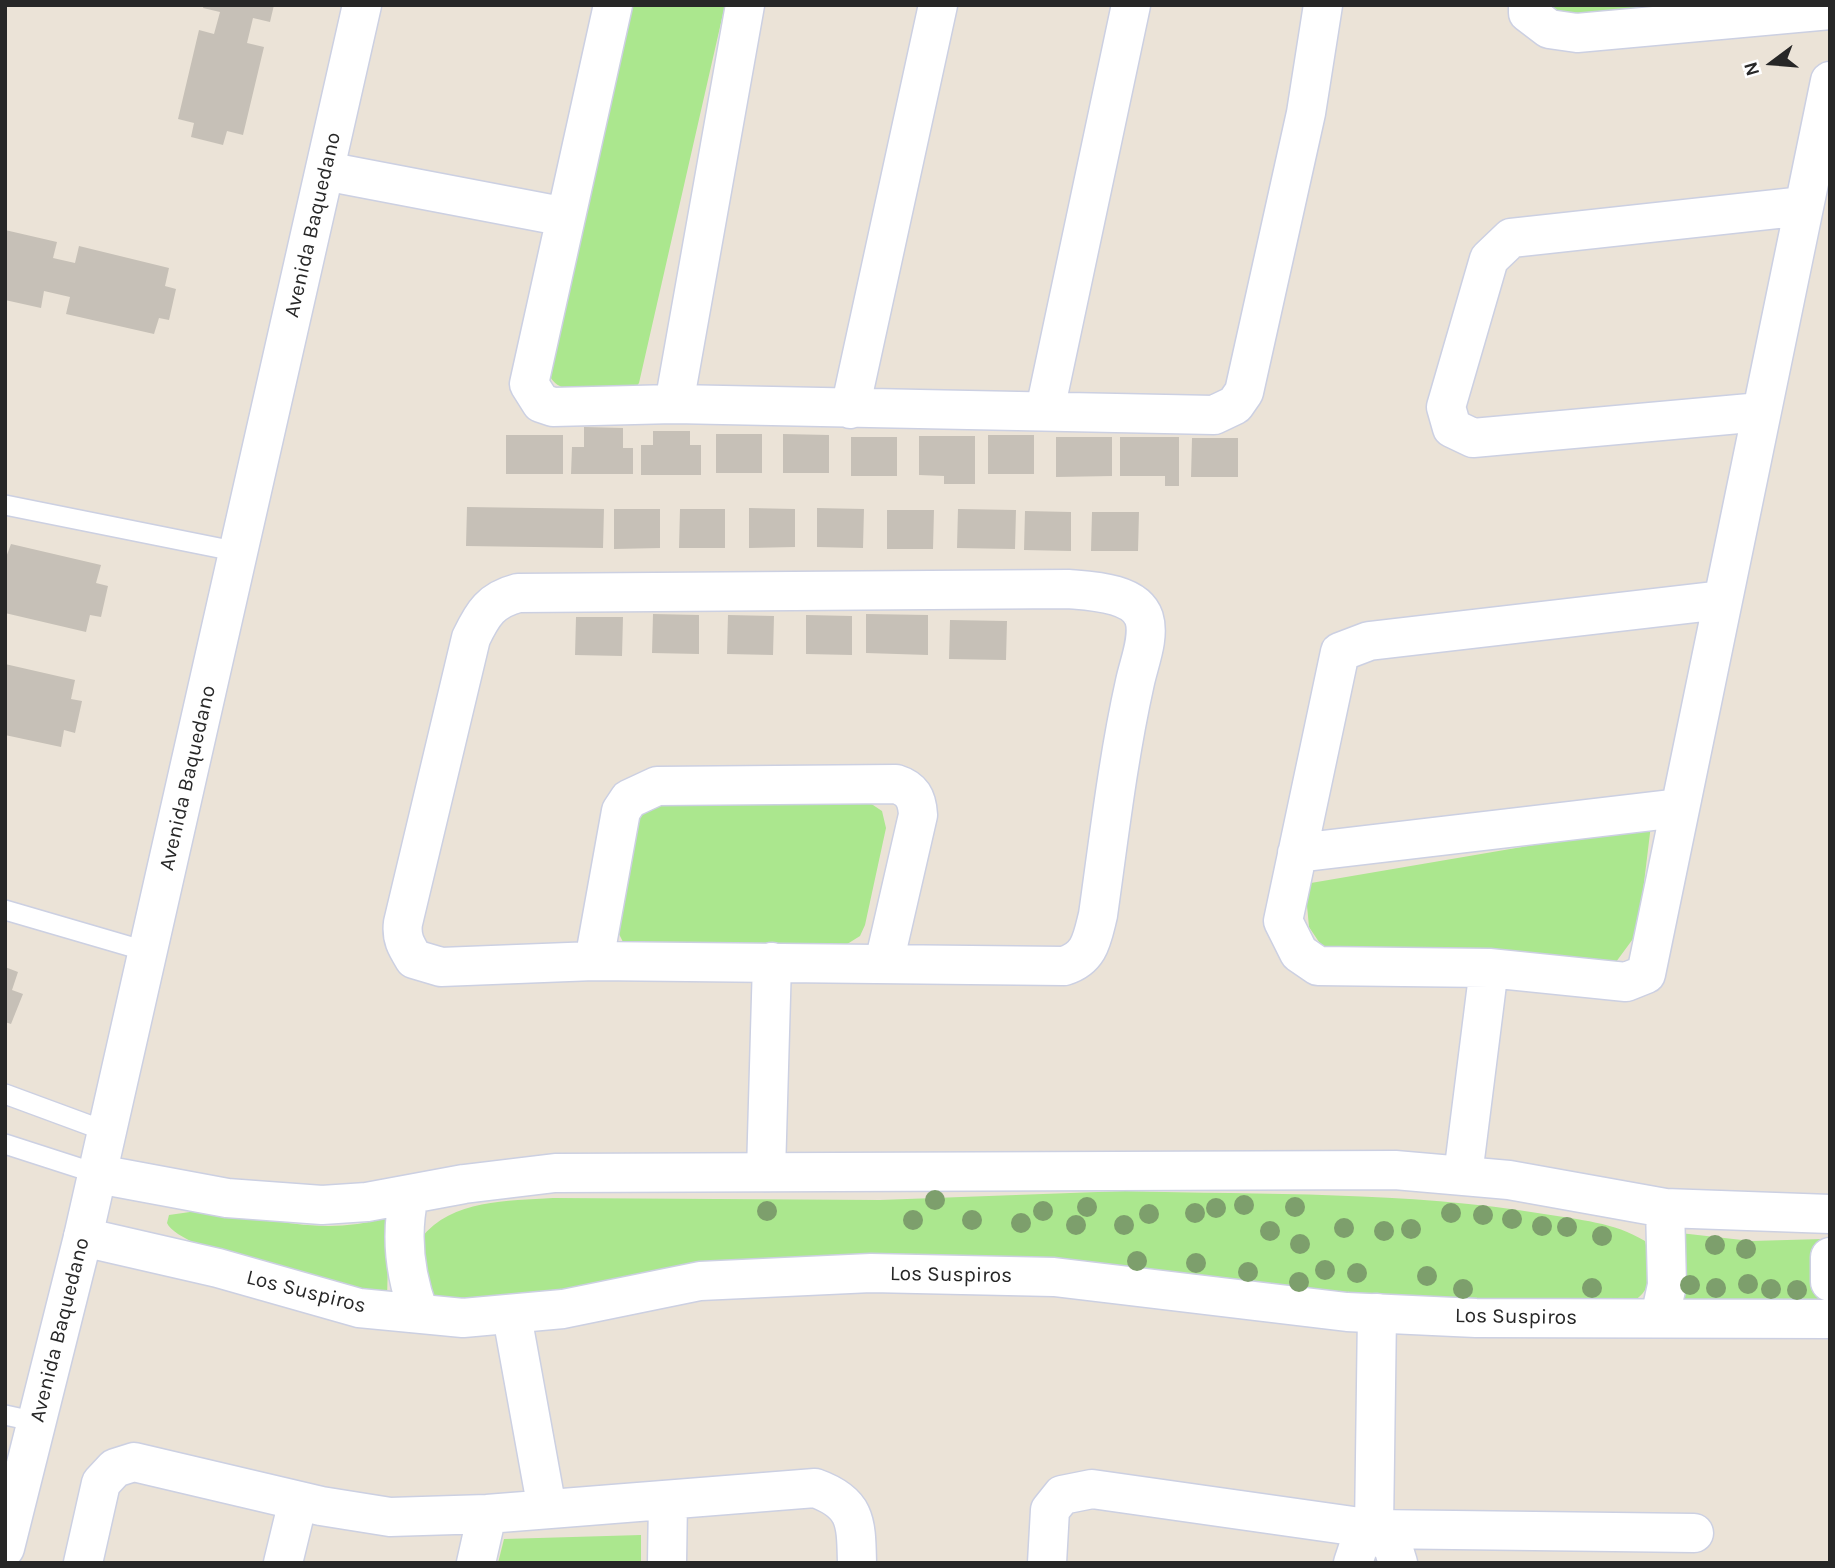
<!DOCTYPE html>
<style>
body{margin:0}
#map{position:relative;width:1835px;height:1568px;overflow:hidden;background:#ebe3d7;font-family:Karla,sans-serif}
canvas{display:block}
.frame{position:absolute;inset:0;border:7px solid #272727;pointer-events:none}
.north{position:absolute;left:1737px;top:28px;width:70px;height:70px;-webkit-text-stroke:5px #fff;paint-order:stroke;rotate:254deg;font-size:19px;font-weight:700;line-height:28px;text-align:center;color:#272727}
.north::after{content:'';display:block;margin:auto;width:24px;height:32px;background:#272727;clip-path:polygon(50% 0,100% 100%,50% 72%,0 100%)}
</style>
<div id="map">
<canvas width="1835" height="1568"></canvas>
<div class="frame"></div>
<div class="north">N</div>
</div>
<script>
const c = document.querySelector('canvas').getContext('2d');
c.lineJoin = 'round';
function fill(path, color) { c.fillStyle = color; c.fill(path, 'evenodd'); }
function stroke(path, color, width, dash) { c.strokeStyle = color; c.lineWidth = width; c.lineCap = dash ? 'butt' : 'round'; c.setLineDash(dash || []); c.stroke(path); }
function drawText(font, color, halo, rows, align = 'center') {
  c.font = font + ' Karla,sans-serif'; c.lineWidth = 6; c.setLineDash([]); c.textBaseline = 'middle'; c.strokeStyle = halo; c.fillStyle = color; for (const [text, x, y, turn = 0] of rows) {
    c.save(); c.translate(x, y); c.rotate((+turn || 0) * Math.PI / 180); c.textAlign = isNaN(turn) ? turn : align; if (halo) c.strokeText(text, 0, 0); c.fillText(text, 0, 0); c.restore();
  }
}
fill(new Path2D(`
 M631 5H725L639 383 634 390C610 390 558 400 549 374Z
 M1549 5H1692L1564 17Z
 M867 801 882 811 886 828 865 925 860 936 844 946H625L615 926 640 814 659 803Z
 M1651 825 1638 932 1616 962 1323 948 1309 927 1305 884Z
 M1125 1191C1265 1195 1406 1191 1544 1214 1579 1220 1614 1222 1645 1241 1651 1264 1656 1289 1632 1302L1491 1308 970 1256 548 1294 438 1300 428 1290 421 1238C452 1199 508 1201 553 1198L880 1200Z
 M190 1212C263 1211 311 1240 389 1217L387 1300C350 1290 179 1252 167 1223L169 1215Z
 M1680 1233 1751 1241 1823 1239C1816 1260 1812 1286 1824 1305L1671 1304Z
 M641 1535V1563H498L504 1539Z`), '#abe78e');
fill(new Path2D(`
 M204 5H274L270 22 253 18 247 43 264 47 243 135 227 131 223 145 191 137 194 123 178 119 199 30 214 34 220 12 203 8Z
 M5 230 57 242 53 258 75 263 79 246 169 268 165 286 176 289 169 320 159 318 154 334 66 314 70 297 44 291 41 308 5 300Z
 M584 427 623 428V448H633V474H571L572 447H584Z
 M653 431H690V445H701V475H641V445H653Z
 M716 434H762V473H716Z
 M783 434 829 435V473H783Z
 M506 435H563V474H506Z
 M988 435H1034V474H988Z
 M919 436H975V484H944V476L919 475Z
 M851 437H897V476H851Z
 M1056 437H1112V476L1056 477Z
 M1120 437H1179V486H1165V476H1120Z
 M1192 438H1238V477H1191Z
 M467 507 604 509 603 548 466 546Z
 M749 508 795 509V547L749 548Z
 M817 508 864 509 863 548 817 547Z
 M614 509H660V548L614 549Z
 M680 509H725V548H679Z
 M958 509 1016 510 1015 549 957 548Z
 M887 510H934L933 549H887Z
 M1025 511 1071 512V551L1024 550Z
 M1092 512H1139L1138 551H1091Z
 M11 544 101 565 96 583 108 586 101 617 90 615 86 632 5 613V560Z
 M653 614 699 615V654L652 653Z
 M866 614 928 615V655L866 653Z
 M728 615 774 616 773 655 727 654Z
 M806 615 852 616V655L806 654Z
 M576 617H623L622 656 575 655Z
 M950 620 1007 621 1006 660 949 659Z
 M5 664 75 680 71 699 82 701 75 733 64 730 61 747 5 735Z
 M5 967 18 972 12 990 23 994 11 1024 5 1022Z`), '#c6c0b7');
const service = new Path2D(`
 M5 505 239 552
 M5 910 149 952
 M5 1094 108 1132
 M5 1144 98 1174
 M5 1415 37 1422`);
const minor = new Path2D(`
 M613 5 529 384 541 403 553 407 674 404 1214 415 1235 405 1244 392 1306 113 1323 5
 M1528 5V13L1549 29 1577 33 1830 10
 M325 171 566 217
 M674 404 745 5
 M850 409 938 5
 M1045 410 1131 5
 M1761 412 1473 438 1452 428 1446 407 1489 259 1511 238 1804 206
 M1068 589C1091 591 1135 592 1144 618 1150 637 1139 663 1135 682 1118 758 1109 837 1098 915 1092 939 1090 958 1064 966L594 961 441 967 414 959C406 946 401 938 403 923L471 638C483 613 491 600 518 593Z
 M1722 600 1369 641 1340 652 1283 921 1299 953 1318 966 1489 968 1626 982 1646 974 1830 81
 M1297 853 1679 808
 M594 961 621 811 629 799 657 786 896 784C912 789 917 798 918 815L884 963
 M766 1172 772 962
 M1463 1175 1489 968
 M512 1316 547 1509
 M1374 1529 1393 1547 1398 1563
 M5 1548 83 1237
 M83 1563 101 1483 115 1468 134 1462 321 1506 390 1517 487 1514 815 1488C857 1503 856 1522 857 1563
 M283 1563 298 1501
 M476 1563 487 1514
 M667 1563 668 1500
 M1047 1563 1050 1510 1062 1495 1092 1489 1374 1529 1694 1533
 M1353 1563 1359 1545 1374 1529 1377 1313`);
const tertiary = new Path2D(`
 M362 5 83 1237 218 1268 359 1308 463 1318 563 1309 700 1281 871 1273 1054 1277 1347 1312 1476 1318 1830 1319
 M98 1174 227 1198 322 1205 367 1202 464 1184 555 1173 1395 1170 1509 1180 1665 1208 1830 1214
 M409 1196C400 1236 405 1275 419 1313
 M1830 1257V1282
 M1660 1317 1667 1285 1665 1208`);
stroke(service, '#ccd0e2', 22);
stroke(minor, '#ccd0e2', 41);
stroke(tertiary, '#ccd0e2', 41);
stroke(service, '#fff', 19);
stroke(minor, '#fff', 38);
stroke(tertiary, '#fff', 38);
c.fillStyle = '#7d9f6c';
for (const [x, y] of [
 [935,1200],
 [1244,1205],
 [1087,1207],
 [1295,1207],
 [1216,1208],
 [767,1211],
 [1043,1211],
 [1195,1213],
 [1451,1213],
 [1149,1214],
 [1483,1215],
 [1512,1219],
 [913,1220],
 [972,1220],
 [1021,1223],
 [1076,1225],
 [1124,1225],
 [1542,1226],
 [1567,1227],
 [1344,1228],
 [1411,1229],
 [1270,1231],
 [1384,1231],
 [1602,1236],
 [1300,1244],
 [1715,1245],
 [1746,1249],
 [1137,1261],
 [1196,1263],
 [1325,1270],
 [1248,1272],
 [1357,1273],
 [1427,1276],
 [1299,1282],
 [1748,1284],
 [1690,1285],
 [1592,1288],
 [1716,1288],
 [1463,1289],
 [1771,1289],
 [1797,1290]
]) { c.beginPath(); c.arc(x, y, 10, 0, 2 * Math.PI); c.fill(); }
drawText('21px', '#272727', '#fff', [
 ["Avenida Baquedano",313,225,-77],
 ["Avenida Baquedano",188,778,-77],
 ["Los Suspiros",951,1275,1],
 ["Los Suspiros",306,1292,14],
 ["Los Suspiros",1516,1317,1],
 ["Avenida Baquedano",60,1330,-76]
]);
</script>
